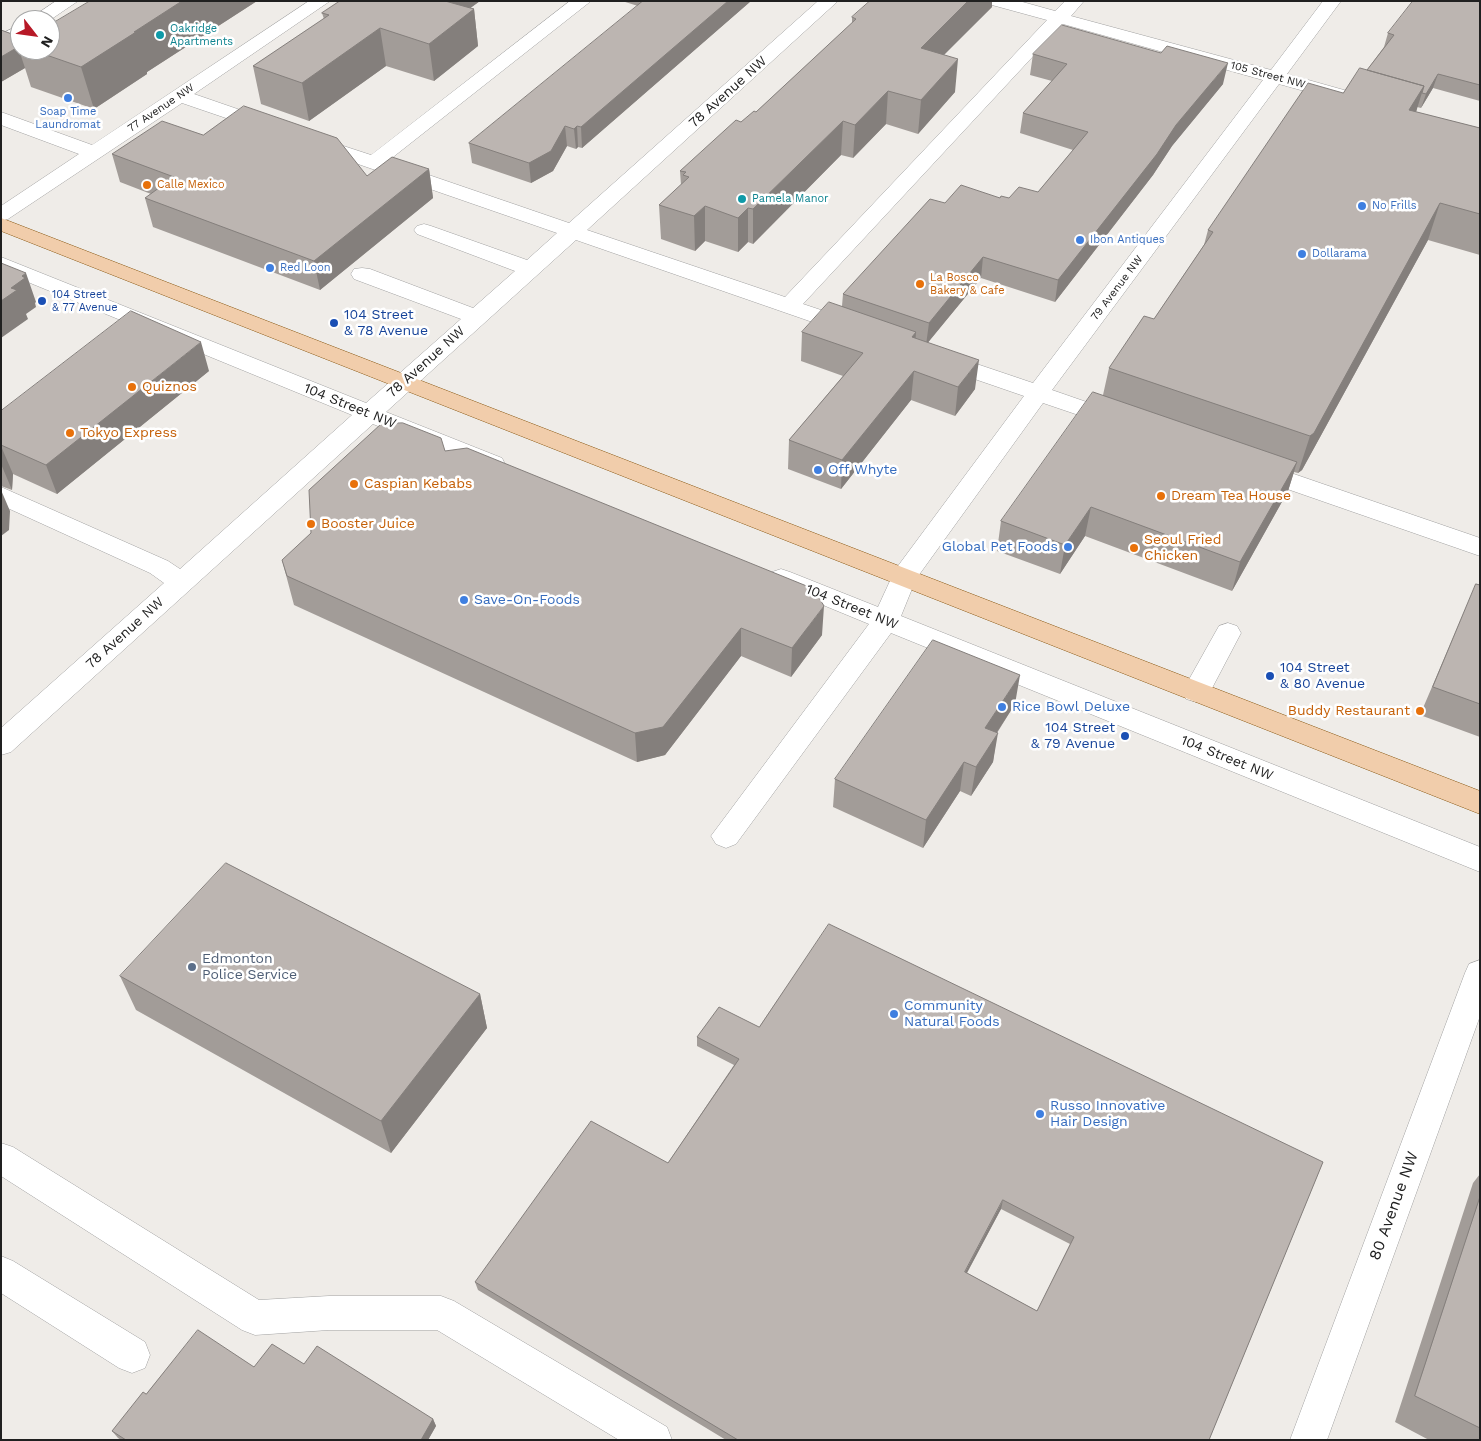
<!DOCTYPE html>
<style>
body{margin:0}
#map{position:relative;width:1481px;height:1441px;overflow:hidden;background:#efece8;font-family:"Work Sans",sans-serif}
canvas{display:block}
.frame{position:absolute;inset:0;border:2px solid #202020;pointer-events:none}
.north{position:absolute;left:10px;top:10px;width:50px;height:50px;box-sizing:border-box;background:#fff;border:1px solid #a6a6a6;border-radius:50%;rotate:120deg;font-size:14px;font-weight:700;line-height:20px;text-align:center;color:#202020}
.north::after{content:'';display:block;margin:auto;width:18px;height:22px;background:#b71927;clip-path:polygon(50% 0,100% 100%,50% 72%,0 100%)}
</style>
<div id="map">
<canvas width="1481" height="1441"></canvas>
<div class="frame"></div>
<div class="north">N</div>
</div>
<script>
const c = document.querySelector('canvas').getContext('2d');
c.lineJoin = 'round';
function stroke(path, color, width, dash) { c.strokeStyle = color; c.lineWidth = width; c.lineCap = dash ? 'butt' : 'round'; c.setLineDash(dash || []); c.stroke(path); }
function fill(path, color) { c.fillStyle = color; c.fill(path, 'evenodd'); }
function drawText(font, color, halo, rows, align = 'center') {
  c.font = font + ' "Work Sans",sans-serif'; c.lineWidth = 5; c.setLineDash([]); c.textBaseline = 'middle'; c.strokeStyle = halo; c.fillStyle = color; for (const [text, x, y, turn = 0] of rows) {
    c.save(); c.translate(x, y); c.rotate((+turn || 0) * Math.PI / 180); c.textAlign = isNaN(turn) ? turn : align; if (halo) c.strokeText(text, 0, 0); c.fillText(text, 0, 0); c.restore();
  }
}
const minor = new Path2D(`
 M56 1H78L50 20H28Z
 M309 1H330L194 94 275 122 278 126 275 130H261L182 103 8 219 1 221V206L79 154 1 125V112L92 145Z
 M570 1H591L388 161 569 223 818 1H838L587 230 785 297 1047 20 992 5 989 1H1019L1055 11 1065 1H1084L1071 16 1271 70 1323 1H1341L1287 74 1351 92 1354 96 1351 100 1344 102 1279 84 1052 390 1124 415 1128 420 1124 425 1116 428 1108 425 1043 403 916 579 901 616 1480 847V872L891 633 736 844 726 848 716 844 711 836 869 624 772 584 768 578 772 572 781 569 790 572 878 607 895 570 1024 396 934 365 931 360 934 355 942 353 950 355 1033 383 1263 80 1063 24 803 304 860 323 863 328 860 333 852 335 844 333 576 240 386 412 502 458 505 464 502 470 493 472 484 470 373 424 11 752 1 755V728L164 583 150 573 1 505V487L168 561 180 569 352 415 1 271V257L366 403 461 319 354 279 351 274 354 269 362 268 370 269 473 308 515 271 417 234 414 230 417 226 424 224 431 226 527 260 557 233 309 147 306 143 309 139 316 137 371 155Z
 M20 25V38L1 47V34Z
 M1256 461 1480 538V556L1247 475 1244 469 1247 463Z
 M1228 623 1237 626 1241 633 1210 692 1206 699 1196 702 1186 699 1182 692 1215 633 1219 626Z
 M1480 960V1016L1327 1440H1290L1465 973 1469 964Z
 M1 1143 13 1147 259 1300 329 1296H441L454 1301 667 1427 672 1440H619L437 1330H329L255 1335 242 1330 1 1176Z
 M1 1256 13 1261 145 1342 150 1355 145 1368 132 1373 119 1368 1 1293Z`);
const major = new Path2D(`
 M1 218 1480 791V814L1 231Z`);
stroke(minor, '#a1a1a1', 1);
stroke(major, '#895813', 1);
fill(minor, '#fff');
fill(major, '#f1cdab');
fill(new Path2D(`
 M90 1H257L147 72V74L94 109 31 87 25 68 1 82V30L20 37V50H50Z
 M340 1H480L470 8 474 9 478 46 434 81 386 66 309 121 261 104 253 66 324 19 322 13Z
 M622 1H751L582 148 578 147 576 149 567 146 553 171 531 183 472 163 469 143 638 6Z
 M1480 1V101L1433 88 1421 108 1417 107 1416 112 1480 128V255L1428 240 1302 470 1298 473 1294 472 1288 491 1232 591 1085 536 1060 574 997 551 1001 521 1103 395 1109 368 1154 319 1204 245 1208 230 1343 93 1367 70 1384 47 1388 33Z
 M992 7 944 54 955 92 918 134 886 124 853 158 841 155 753 244 748 242 738 252 705 241 695 251 661 239 659 205 681 185 680 171 741 122 756 112 852 23V17Z
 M1033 54 1223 84 1172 146 1153 175 1055 302 981 278 928 342 975 389 955 416 911 400 841 489 788 469 789 440 843 376 801 361 802 332 842 306 843 294 945 203 1000 198H1009L1038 192 1073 150 1020 133 1023 113 1052 81 1030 75Z
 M203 135 367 176 429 169 433 198 320 290 153 227 145 198 151 194 120 182 112 154Z
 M209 371 57 494 13 474 12 490 1 486V411Z
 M445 451 822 635 791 677 741 656 665 755 637 762 294 605 282 560Z
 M1476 584 1480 585V737L1420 715Z
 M1015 704 997 733 993 762 971 796 960 791 923 848 833 807 835 779Z
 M120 976 480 994 487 1028 391 1153 136 1010Z
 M759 1027 1323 1162 1209 1440H726L478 1290 475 1282 668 1163 734 1065 697 1046V1037ZM1001 1209 1070 1244 1037 1311 967 1273Z
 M1480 1174V1440H1429L1395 1422 1473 1183Z
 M304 1364 433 1419 436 1426 428 1440H121L118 1438 112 1431 146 1394 254 1367Z`), '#a29c98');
fill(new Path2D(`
 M182 1H257L147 72V74L94 109 81 67 134 32Z
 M431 1H480L435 34Z
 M728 1H751L582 148 581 127Z
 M968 1H992V7L918 81 921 48Z
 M474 9 478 46 434 81 429 44Z
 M380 28 386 66 309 121 302 83Z
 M18 47 25 68 1 82V57Z
 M958 59 955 92 918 134 921 100Z
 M1228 63 1223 84 1172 146 1153 175 1055 302 1058 280 1176 125Z
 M1438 74 1433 88 1421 108 1426 94Z
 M1424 86 1413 122 1409 110Z
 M888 91 886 124 853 158 855 125Z
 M843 121 841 155 753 244V209Z
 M565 126 567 146 553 171 531 183 529 163Z
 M577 126 578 147 576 149 574 129Z
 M429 169 433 198 320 290 314 261Z
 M1440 203 1428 240 1302 470 1298 473 1310 436Z
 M705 206V241L695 251 694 216Z
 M748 208V242L738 252V218Z
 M983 257 981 278 926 345 929 323Z
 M26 273 36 302 35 303 36 307 26 314 28 319 1 338V301L11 288 22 276Z
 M916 332 914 361 912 337Z
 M201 342 209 371 57 494 46 465Z
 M979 360 975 389 955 416 958 387Z
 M914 371 911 400 841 489 842 460Z
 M1 446 13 474 12 490 1 464Z
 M1297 462 1288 491 1232 591 1240 562Z
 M1 490 10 511 9 530 1 536Z
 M1091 507 1085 536 1060 574 1065 545Z
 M824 606 822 635 791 677 792 648Z
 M741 628V656L665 755 637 762 635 733Z
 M1020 675 1015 704 981 757 985 728Z
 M998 733 993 762 971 796 976 767Z
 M964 762 960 791 923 848 926 820Z
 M480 994 487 1028 391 1153 381 1121Z
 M1003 1200 1001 1209 963 1280 965 1272Z
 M433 1419 436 1426 428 1440H421Z`), '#847f7c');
const building = new Path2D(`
 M90 1H182L134 32H136L81 67 32 50H50V25Z
 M340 1H445L474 9 429 44 380 28 302 83 253 66 329 15 322 13Z
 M643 1H728L581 127 577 126 574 129 565 126 551 151 529 163 469 143Z
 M870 1H968L921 48 958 59 921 100 888 91 855 125 843 121 753 209 748 208 738 218 705 206 694 216 659 205 689 177 683 175 686 172 680 171 736 120 741 122 754 111 756 112 856 19 852 17Z
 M1413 1H1480V85L1438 74 1426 94 1422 93 1424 86 1367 70 1394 35 1388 33Z
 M1062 25 1161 53 1167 46 1228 63 1176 125 1157 154 1058 280 983 257 929 323 843 294 930 199 945 203 961 185 1000 198 1001 196 1009 198 1019 187 1038 192 1088 132 1023 113 1067 64 1033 54Z
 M1 30 20 37V43L18 45V47L1 57Z
 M1360 68 1424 86 1409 110 1480 128V214L1440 203 1314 433 1310 436 1109 368 1144 316 1154 319 1213 232 1208 230 1308 83 1343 93Z
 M244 106 337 138 367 176 392 157 429 169 314 261 145 198 174 177 112 154 162 121 203 135Z
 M1 263 26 273 22 276 25 278 11 288 17 290 1 301Z
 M829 302 916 332 912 337 979 360 958 387 914 371 842 460 789 440 863 353 802 332Z
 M131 311 201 342 46 465 1 445V411Z
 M1093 392 1297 462 1240 562 1091 507 1065 545 1001 521Z
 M403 423 441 438 445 451 467 448 814 589 824 606 792 648 741 628 663 727 635 733 287 576 282 560 311 533 309 490 381 424Z
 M1476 584 1480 585V704L1433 687Z
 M933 640 1020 675 985 728 998 733 976 767 964 762 926 820 835 779Z
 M226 863 480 994 381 1121 120 976Z
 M829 924 1323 1162 1209 1440H738L475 1282 591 1121 668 1163 739 1059 697 1037 719 1007 759 1027ZM1003 1200 1074 1237 1037 1311 965 1272Z
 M1480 1197V1428L1415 1396Z
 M198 1330 254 1367 272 1344 304 1364 317 1346 433 1419 421 1440H126L112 1431 143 1392 146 1394Z`);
fill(building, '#bcb5b1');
stroke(building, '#847f7c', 1);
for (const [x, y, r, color] of [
 [160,35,5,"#0f9aa8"],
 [68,98,5,"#3f7fe0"],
 [147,185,5,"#e8710a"],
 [742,199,5,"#0f9aa8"],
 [1362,206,5,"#3f7fe0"],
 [1080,240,5,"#3f7fe0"],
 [1302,254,5,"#3f7fe0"],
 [270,268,5,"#3f7fe0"],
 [920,284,5,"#e8710a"],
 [42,301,5,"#1a4fb4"],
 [334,323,5,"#1a4fb4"],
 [132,387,5,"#e8710a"],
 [70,433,5,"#e8710a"],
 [818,470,5,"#3f7fe0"],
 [354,484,5,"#e8710a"],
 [1161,496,5,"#e8710a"],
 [311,524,5,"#e8710a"],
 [1068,547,5,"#3f7fe0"],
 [1134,548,5,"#e8710a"],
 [464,600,5,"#3f7fe0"],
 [1270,676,5,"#1a4fb4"],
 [1002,707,5,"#3f7fe0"],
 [1420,711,5,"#e8710a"],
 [1125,736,5,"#1a4fb4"],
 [192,967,5,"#5c6f8a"],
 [894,1014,5,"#3f7fe0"],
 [1040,1114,5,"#3f7fe0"]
]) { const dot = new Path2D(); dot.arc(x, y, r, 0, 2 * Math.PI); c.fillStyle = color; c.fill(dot); stroke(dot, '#fff', 2); }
drawText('11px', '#0d838f', '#fff', [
 ["Oakridge",170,29],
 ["Apartments",170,42],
 ["Pamela Manor",752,199]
], 'left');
drawText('11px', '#202020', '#fff', [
 ["105 Street NW",1268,75,15],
 ["77 Avenue NW",161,108,-34],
 ["79 Avenue NW",1117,288,-53]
]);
drawText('11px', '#366cbe', '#fff', [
 ["Soap Time",68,112,"center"],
 ["Laundromat",68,125,"center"],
 ["No Frills",1372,206],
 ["Ibon Antiques",1090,240],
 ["Dollarama",1312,254],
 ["Red Loon",280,268]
], 'left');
drawText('11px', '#c56008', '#fff', [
 ["Calle Mexico",157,185],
 ["La Bosco",930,278],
 ["Bakery & Cafe",930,291]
], 'left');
drawText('11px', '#164399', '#fff', [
 ["104 Street",52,295],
 ["& 77 Avenue",52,308]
], 'left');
drawText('14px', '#202020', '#fff', [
 ["78 Avenue NW",728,92,-42],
 ["78 Avenue NW",426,362,-42],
 ["104 Street NW",350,406,22],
 ["104 Street NW",852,607,22],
 ["78 Avenue NW",125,633,-42],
 ["104 Street NW",1227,758,22]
]);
drawText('14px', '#164399', '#fff', [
 ["104 Street",344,315],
 ["& 78 Avenue",344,331],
 ["104 Street",1280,668],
 ["& 80 Avenue",1280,684],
 ["104 Street",1115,728,"right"],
 ["& 79 Avenue",1115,744,"right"]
], 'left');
drawText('14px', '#c56008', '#fff', [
 ["Quiznos",142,387],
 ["Tokyo Express",80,433],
 ["Caspian Kebabs",364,484],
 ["Dream Tea House",1171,496],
 ["Booster Juice",321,524],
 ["Seoul Fried",1144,540],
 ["Chicken",1144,556],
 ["Buddy Restaurant",1410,711,"right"]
], 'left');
drawText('14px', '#366cbe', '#fff', [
 ["Off Whyte",828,470],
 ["Global Pet Foods",1058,547,"right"],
 ["Save-On-Foods",474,600],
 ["Rice Bowl Deluxe",1012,707],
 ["Community",904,1006],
 ["Natural Foods",904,1022],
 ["Russo Innovative",1050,1106],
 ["Hair Design",1050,1122]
], 'left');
drawText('14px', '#4e5e75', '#fff', [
 ["Edmonton",202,959],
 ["Police Service",202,975]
], 'left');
drawText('16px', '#202020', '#fff', [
 ["80 Avenue NW",1394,1206,-70]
]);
</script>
